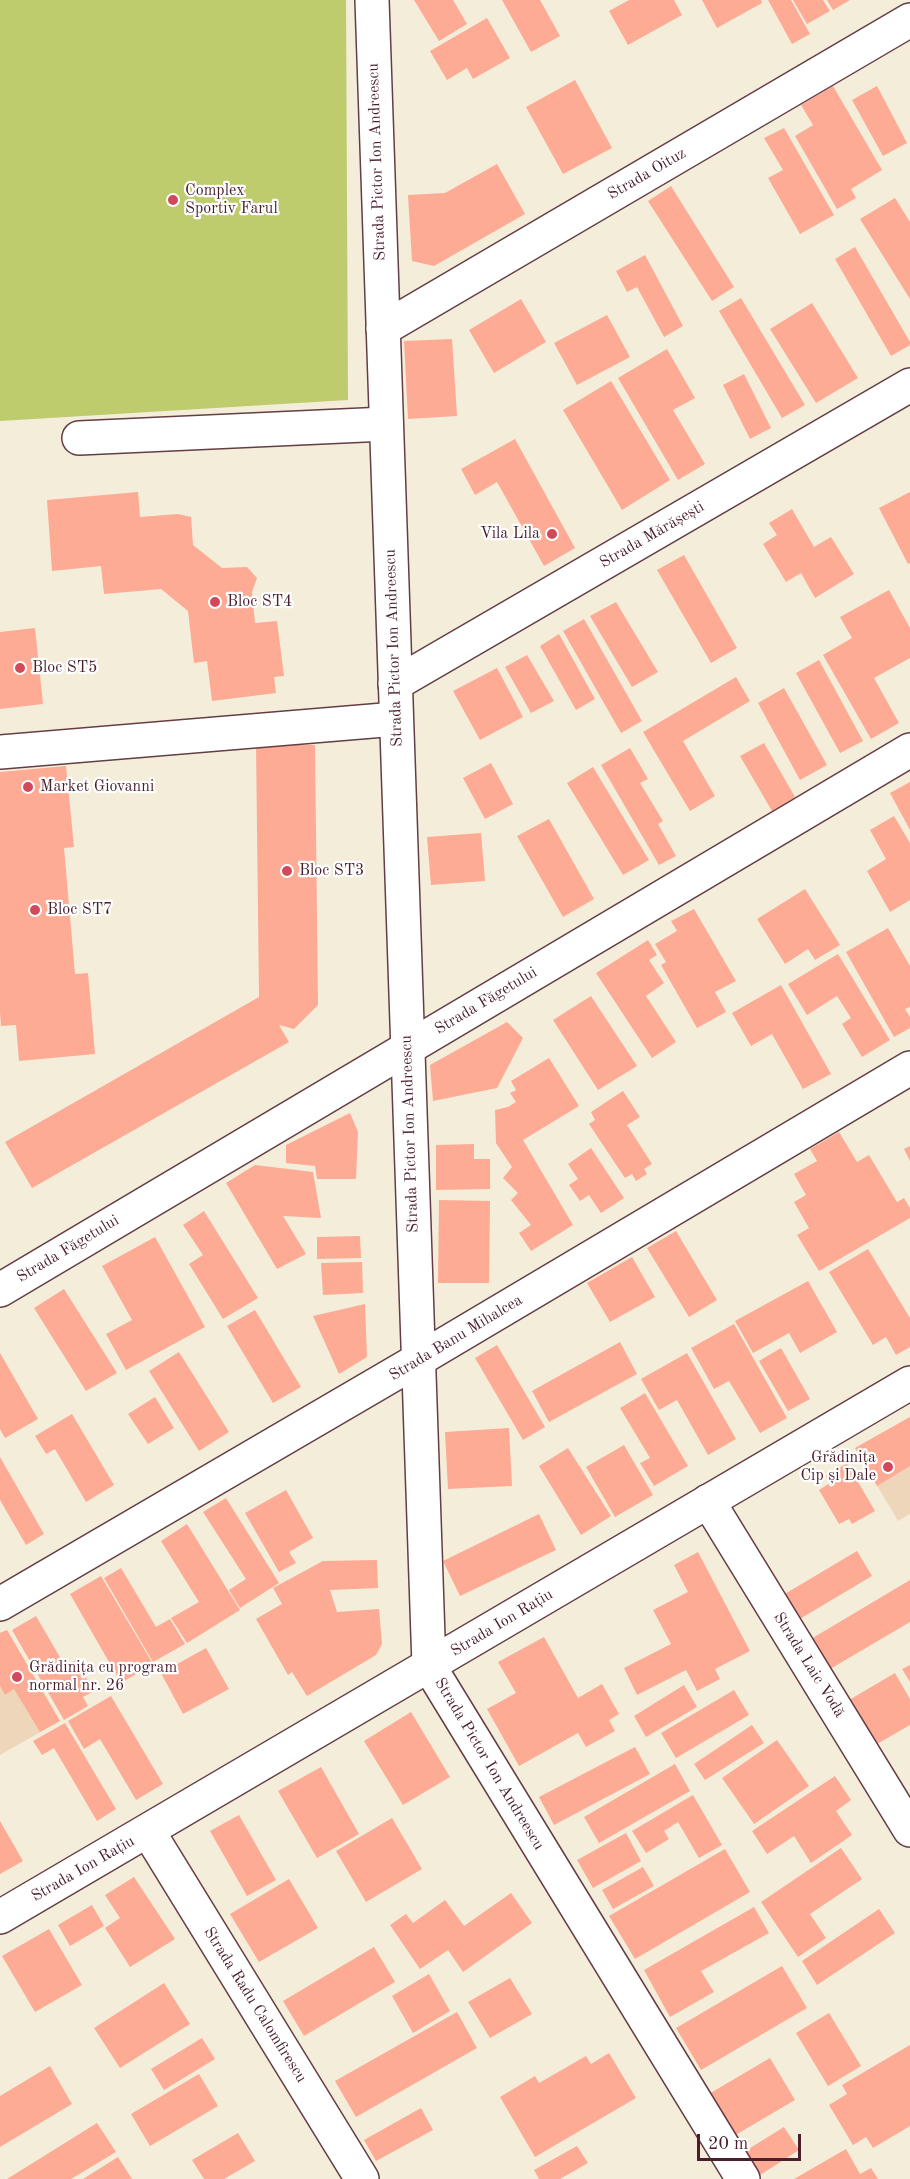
<!DOCTYPE html>
<meta charset="utf-8">
<style>
body{margin:0}
#map{position:relative;width:910px;height:2179px;overflow:hidden;background:#f4edda;font-family:"Old Standard TT",serif}
canvas{display:block}
.scale{position:absolute;left:697px;top:2134px;width:104px;height:27px;box-sizing:border-box;border:3px solid #4a1f2b;border-top:0;padding-left:8px;font-size:18px;line-height:21px;white-space:nowrap;color:#4a1f2b;-webkit-text-stroke:4px #fff;paint-order:stroke}
</style>
<div id="map">
<canvas width="910" height="2179"></canvas>
<div class="scale">20 m</div>
</div>
<script>
const c = document.querySelector('canvas').getContext('2d');
c.lineJoin = 'round';
function fill(path, color) { c.fillStyle = color; c.fill(path, 'evenodd'); }
function stroke(path, color, width, dash) { c.strokeStyle = color; c.lineWidth = width; c.lineCap = dash ? 'butt' : 'round'; c.setLineDash(dash || []); c.stroke(path); }
function drawText(font, color, halo, rows, align = 'center') {
  c.font = font + ' "Old Standard TT",serif'; c.lineWidth = 4.5; c.setLineDash([]); c.textBaseline = 'middle'; c.strokeStyle = halo; c.fillStyle = color; for (const [text, x, y, turn = 0] of rows) {
    c.save(); c.translate(x, y); c.rotate((+turn || 0) * Math.PI / 180); c.textAlign = isNaN(turn) ? turn : align; if (halo) c.strokeText(text, 0, 0); c.fillText(text, 0, 0); c.restore();
  }
}
fill(new Path2D(`
 M910 1417V1514L898 1521 855 1448Z
 M7 1630 60 1721 0 1755V1633Z`), '#eed6bb');
fill(new Path2D(`
 M0 0H346L348 400 0 421Z`), '#becc6e');
fill(new Path2D(`
 M414 0H453L467 24 439 41Z
 M502 0H540L560 36 531 52Z
 M629 0H674L682 15 628 45 609 11Z
 M702 0H761L762 3 717 28Z
 M768 0H791L810 34 792 44Z
 M793 0H823L830 11 807 24Z
 M827 0H850L833 10Z
 M487 18 510 58 473 79 467 68 447 80 430 51Z
 M575 80 612 148 563 174 526 107Z
 M833 86 882 170 851 189 856 198 837 209 795 136 813 125 801 105Z
 M877 86 907 143 883 156 852 100Z
 M784 128 834 215 800 234 768 178 783 170 764 138Z
 M497 164 525 214 434 266 412 261 408 195 445 193Z
 M671 186 734 287 712 301 648 201Z
 M895 198 910 222V299L860 219Z
 M855 247 910 342V345L891 356 835 259Z
 M645 255 683 326 664 337 637 287 627 292 616 271Z
 M741 298 805 405 782 418 719 311Z
 M521 299 546 342 494 373 469 330Z
 M812 303 858 378 816 403 770 329Z
 M607 315 630 357 577 385 554 343Z
 M452 339 457 416 408 419 404 341Z
 M667 349 695 398 673 410 705 464 678 480 618 378Z
 M744 374 771 428 750 439 723 385Z
 M611 381 670 480 622 510 563 410Z
 M515 439 575 548 544 566 497 482 475 495 461 469Z
 M138 492 140 517 178 514 191 517 193 545 222 568 247 567 257 578 252 592 255 623 277 621 284 676 274 677 276 693 212 701 207 661 194 663 188 611 161 589 104 594 101 566 52 571 47 500Z
 M910 492V563L908 564 879 508Z
 M792 509 814 547 831 537 854 574 815 598 801 573 786 582 763 544 777 535 769 523Z
 M684 555 737 648 711 663 657 570Z
 M889 590 910 628V658L874 678 899 723 871 739 823 655 852 638 840 617Z
 M616 602 658 672 632 687 590 616Z
 M584 619 642 721 621 733 563 631Z
 M35 628 43 704 0 709V632Z
 M559 634 595 699 576 710 540 646Z
 M527 655 554 701 531 713 505 667Z
 M819 660 863 741 840 753 796 673Z
 M497 668 523 717 480 740 453 691Z
 M736 677 750 701 683 741 715 796 690 811 643 732Z
 M784 688 827 765 800 780 758 703Z
 M764 743 795 797 772 811 740 756Z
 M256 745H315L318 1005 294 1029 279 1025 289 1042 32 1188 5 1142 259 997Z
 M630 748 648 779 640 783 663 821 658 824 676 856 659 865 601 765Z
 M491 763 513 804 485 819 463 778Z
 M66 766 74 847 64 848 75 974 88 973 95 1054 19 1061 16 1025 1 1026 0 1012V772Z
 M593 767 649 860 623 875 567 783Z
 M910 782V830L890 793Z
 M894 816 910 843V900L890 912 867 871 886 859 870 830Z
 M549 819 594 899 563 917 517 836Z
 M481 833 485 881 431 885 427 837Z
 M805 889 840 945 815 960 808 949 785 964 757 919Z
 M694 909 736 981 715 992 726 1012 697 1028 661 965 666 962 655 944 677 931 671 921Z
 M888 928 910 966V1007L905 1009 910 1017V1028L894 1037 846 952Z
 M648 940 657 955 649 960 664 983 646 996 676 1042 652 1058 596 973Z
 M838 954 890 1040 862 1057 842 1024 851 1018 837 996 807 1015 788 984Z
 M781 985 831 1074 803 1089 772 1034 751 1046 732 1013Z
 M591 996 637 1066 598 1090 553 1020Z
 M507 1022 523 1038 497 1088 433 1101 430 1065Z
 M549 1058 579 1106 523 1140 573 1225 531 1251 519 1233 531 1225 511 1200 518 1193 503 1178 512 1167 496 1143 495 1110 508 1107 516 1102 510 1093 516 1090 511 1081Z
 M623 1091 640 1117 627 1125 652 1164 644 1169 647 1174 636 1181 632 1174 625 1178 589 1124 595 1120 591 1112Z
 M350 1113 358 1132 356 1179H317L315 1166 286 1163V1145Z
 M839 1132 857 1162 869 1155 897 1202 904 1198 910 1208V1218L819 1271 797 1235 809 1228 794 1202 806 1195 794 1174 817 1161 810 1149Z
 M474 1144V1159H490V1189L436 1190V1145Z
 M910 1146V1161L904 1149Z
 M591 1148 624 1198 601 1213 589 1195 580 1201 569 1185 578 1179 568 1164Z
 M255 1165 313 1172 321 1218 283 1216 306 1254 277 1269 226 1183Z
 M439 1200 490 1201 489 1283H438Z
 M204 1211 258 1298 223 1319 189 1264 203 1255 183 1225Z
 M676 1231 717 1300 689 1317 647 1248Z
 M360 1236 361 1258 317 1259V1237Z
 M155 1237 205 1327 126 1370 106 1334 132 1320 102 1266Z
 M868 1249 910 1318V1347L896 1355 886 1337 873 1345 829 1272Z
 M632 1257 655 1297 610 1322 587 1283Z
 M362 1262 363 1293 323 1295 321 1263Z
 M808 1281 837 1332 800 1353 789 1333 753 1353 735 1321Z
 M64 1289 117 1373 86 1391 34 1308Z
 M365 1304 367 1357 339 1374 313 1316Z
 M255 1310 301 1387 273 1403 227 1326Z
 M734 1324 787 1418 760 1433 729 1381 714 1389 691 1348Z
 M620 1342 637 1374 549 1422 532 1391Z
 M497 1345 545 1427 523 1440 475 1358Z
 M781 1348 810 1399 788 1411 759 1361Z
 M179 1352 229 1432 199 1451 149 1371Z
 M0 1353 38 1419 5 1438 0 1429Z
 M687 1353 736 1439 708 1455 677 1400 659 1410 641 1379Z
 M645 1393 688 1466 654 1486 640 1463 650 1458 620 1408Z
 M155 1397 174 1428 148 1444 128 1414Z
 M72 1414 114 1485 86 1502 55 1449 46 1454 35 1436Z
 M910 1417V1466L877 1486 855 1448Z
 M509 1428 512 1486 448 1489 445 1432Z
 M624 1445 653 1495 615 1517 586 1467Z
 M568 1448 611 1516 581 1535 539 1466Z
 M0 1457 44 1534 26 1545 0 1500Z
 M847 1463 875 1511 852 1524 849 1519 839 1524 819 1490 830 1483 826 1476Z
 M286 1490 313 1538 289 1552 296 1563 279 1572 245 1513Z
 M226 1498 279 1583 240 1608 229 1590 246 1579 203 1512Z
 M539 1514 556 1550 460 1596 443 1561Z
 M187 1524 240 1610 187 1643 171 1618 199 1602 161 1541Z
 M857 1551 872 1576 788 1626 773 1601Z
 M698 1552 750 1651 715 1669 720 1679 697 1691 686 1670 637 1695 624 1668 671 1644 653 1610 688 1592 674 1565Z
 M377 1560 378 1588 330 1590 337 1612 379 1609 382 1644 376 1655 307 1696 292 1672 288 1675 256 1619 282 1604 273 1588 323 1561Z
 M121 1568 156 1627 170 1619 185 1644 153 1662 104 1578Z
 M101 1576 153 1664 121 1683 70 1594Z
 M910 1580V1622L825 1672 806 1642Z
 M36 1616 65 1666 76 1660 94 1691 83 1697 88 1706 64 1720 12 1630Z
 M7 1630 60 1721 40 1732 14 1689 5 1695 0 1686V1633Z
 M544 1637 578 1698 602 1684 619 1714 609 1720 615 1731 586 1747 578 1733 519 1766 487 1709 516 1693 498 1662Z
 M206 1648 229 1689 183 1714 161 1673Z
 M910 1665V1682L902 1669Z
 M895 1673 910 1699V1725L870 1748 844 1703Z
 M684 1685 697 1707 646 1737 634 1716Z
 M734 1690 749 1715 676 1758 661 1733Z
 M111 1696 163 1784 136 1800 100 1739 84 1749 68 1721Z
 M411 1712 450 1777 403 1805 364 1741Z
 M65 1723 116 1809 97 1821 54 1748 42 1755 33 1741Z
 M752 1725 764 1743 705 1780 694 1764Z
 M777 1740 809 1786 754 1824 722 1778Z
 M635 1747 650 1774 554 1825 539 1797Z
 M675 1764 690 1791 599 1843 584 1817Z
 M321 1767 359 1834 317 1858 278 1791Z
 M835 1776 851 1800 836 1811 852 1835 811 1863 794 1836 767 1854 752 1831Z
 M693 1795 722 1845 699 1858 678 1822 664 1831 669 1839 646 1853 632 1831Z
 M239 1815 276 1880 247 1896 210 1831Z
 M392 1818 422 1869 366 1902 336 1851Z
 M0 1821 23 1861 0 1874Z
 M626 1833 641 1861 593 1888 577 1860Z
 M841 1848 862 1879 810 1914 826 1938 798 1957 761 1902Z
 M725 1849 750 1892 635 1959 609 1916Z
 M643 1867 654 1886 613 1909 602 1890Z
 M134 1877 175 1939 130 1967 105 1928 120 1918 105 1895Z
 M289 1879 318 1928 259 1962 230 1914Z
 M511 1893 532 1923 463 1972 448 1950 420 1969 390 1925 406 1914 413 1923 445 1900 464 1926Z
 M92 1905 104 1926 70 1946 58 1925Z
 M754 1907 769 1933 701 1971 714 1992 670 2017 644 1970Z
 M879 1909 895 1933 817 1985 802 1961Z
 M49 1929 82 1985 35 2012 2 1956Z
 M374 1947 395 1982 304 2036 283 2001Z
 M782 1966 807 2008 701 2070 676 2028Z
 M429 1974 450 2011 413 2033 392 1996Z
 M510 1978 532 2014 490 2038 468 2002Z
 M164 1983 190 2024 120 2068 94 2028Z
 M457 2012 477 2048 356 2117 335 2081Z
 M829 2013 861 2066 828 2086 796 2033Z
 M202 2038 215 2059 164 2090 151 2069Z
 M910 2045V2126L873 2148 866 2137 853 2145 829 2105 847 2094 842 2085Z
 M609 2053 636 2098 535 2157 500 2097 535 2076 539 2083 586 2056 591 2064Z
 M770 2058 795 2100 727 2140 702 2098Z
 M50 2066 72 2104 0 2147V2096Z
 M199 2074 218 2106 150 2146 131 2114Z
 M421 2108 433 2130 376 2161 364 2140Z
 M97 2123 116 2152 71 2179H7Z
 M784 2127 799 2150 757 2177 742 2153Z
 M238 2133 255 2161 224 2179H204L192 2160Z
 M577 2146 588 2163 560 2179H539L534 2170Z
 M846 2149 860 2174 871 2168 878 2179H794Z
 M118 2157 132 2179H83Z`), '#fdab95');
const minor = new Path2D(`
 M383 329 910 20
 M79 438 386 424
 M395 684 910 385
 M0 752 396 719
 M0 1290 910 750
 M708 1501 910 1830
 M0 1604 418 1360 910 1068
 M429 1666 743 2179
 M148 1831 362 2179`);
const tertiary = new Path2D(`
 M372 0 429 1666
 M0 1917 910 1383`);
stroke(minor, '#643e45', 36);
stroke(tertiary, '#643e45', 36);
stroke(minor, '#fff', 33);
stroke(tertiary, '#fff', 33);
for (const [x, y, r, color] of [
 [173,200,6,"#d1495b"],
 [552,534,6,"#d1495b"],
 [215,602,6,"#d1495b"],
 [20,668,6,"#d1495b"],
 [28,787,6,"#d1495b"],
 [287,871,6,"#d1495b"],
 [35,910,6,"#d1495b"],
 [888,1467,6,"#d1495b"],
 [17,1677,6,"#d1495b"]
]) { const dot = new Path2D(); dot.arc(x, y, r, 0, 2 * Math.PI); c.fillStyle = color; c.fill(dot); stroke(dot, '#fff', 2); }
drawText('16px', '#4a1f2b', '#fff', [
 ["Strada Pictor Ion Andreescu",377,162,-92],
 ["Strada Oituz",647,174,-30],
 ["Strada Mărășești",652,535,-30],
 ["Strada Pictor Ion Andreescu",394,648,-92],
 ["Strada Făgetului",486,1001,-31],
 ["Strada Pictor Ion Andreescu",410,1134,-92],
 ["Strada Făgetului",68,1249,-31],
 ["Strada Banu Mihalcea",456,1338,-31],
 ["Strada Ion Rațiu",502,1623,-31],
 ["Strada Laic Vodă",809,1665,58],
 ["Strada Pictor Ion Andreescu",489,1764,59],
 ["Strada Ion Rațiu",83,1869,-30],
 ["Strada Radu Calomfirescu",255,2005,58]
]);
drawText('16px', '#4a1f2b', '#fff', [
 ["Complex",185,191],
 ["Sportiv Farul",185,209],
 ["Vila Lila",540,534,"right"],
 ["Bloc ST4",227,602],
 ["Bloc ST5",32,668],
 ["Market Giovanni",40,787],
 ["Bloc ST3",299,871],
 ["Bloc ST7",47,910],
 ["Grădinița",876,1458,"right"],
 ["Cip și Dale",876,1476,"right"],
 ["Grădinița cu program",29,1668],
 ["normal nr. 26",29,1686]
], 'left');
</script>
